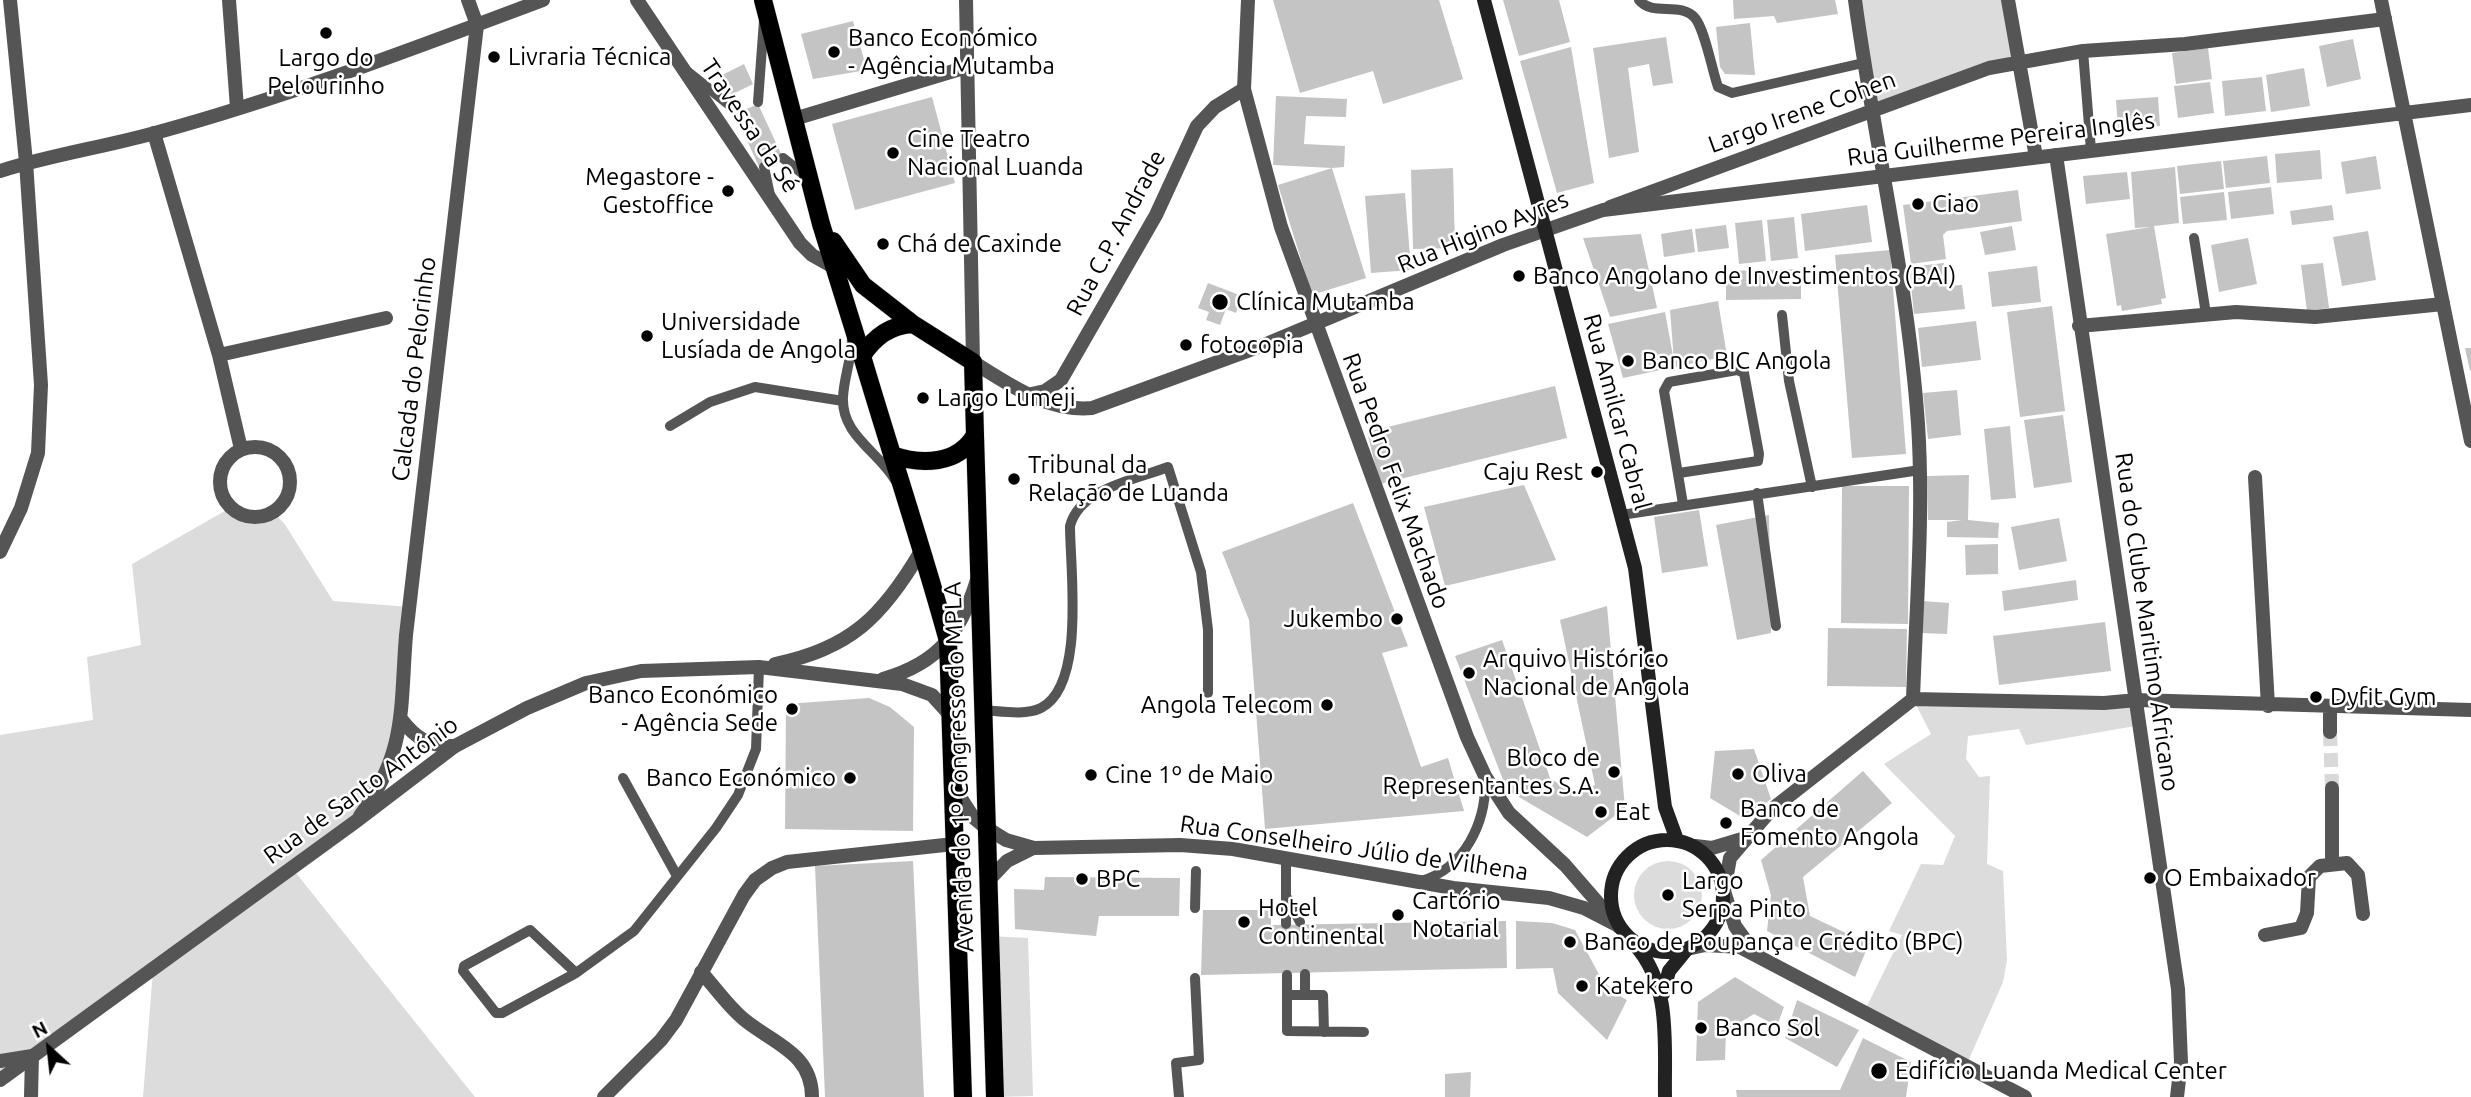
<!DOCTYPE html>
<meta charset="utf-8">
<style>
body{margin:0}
#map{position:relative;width:2471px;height:1097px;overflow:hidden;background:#fff;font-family:Ubuntu,sans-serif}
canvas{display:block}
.north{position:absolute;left:14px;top:1013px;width:70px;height:70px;-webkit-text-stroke:5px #fff;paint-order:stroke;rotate:333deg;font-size:19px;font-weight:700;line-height:28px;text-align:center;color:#000}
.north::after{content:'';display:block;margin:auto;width:24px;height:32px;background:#000;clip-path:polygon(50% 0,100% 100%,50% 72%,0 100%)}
</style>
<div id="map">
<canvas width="2471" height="1097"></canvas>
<div class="north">N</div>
</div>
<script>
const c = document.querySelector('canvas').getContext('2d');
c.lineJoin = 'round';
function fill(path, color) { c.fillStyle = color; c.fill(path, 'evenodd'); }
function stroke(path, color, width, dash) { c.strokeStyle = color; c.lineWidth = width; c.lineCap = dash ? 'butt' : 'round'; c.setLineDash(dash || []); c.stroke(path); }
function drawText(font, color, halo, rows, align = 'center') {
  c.font = font + ' Ubuntu,sans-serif'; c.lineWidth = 5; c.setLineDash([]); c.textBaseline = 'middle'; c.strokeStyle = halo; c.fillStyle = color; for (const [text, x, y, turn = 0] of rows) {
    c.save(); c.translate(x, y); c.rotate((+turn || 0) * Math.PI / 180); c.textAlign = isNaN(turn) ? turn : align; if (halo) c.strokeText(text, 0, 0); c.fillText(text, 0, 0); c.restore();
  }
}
fill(new Path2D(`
 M1855 0H2008L2019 63 1873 110Z
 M230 508 250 517 273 512 284 523 333 601 410 607 401 719 375 796 292 868 475 1097H143L153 970 0 1080V735L93 720 87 657 141 645 132 564Z
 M1913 699 2137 700 2141 725 2026 745 2019 729 1968 736 1966 759 1979 777 1990 776 1987 864 2003 871 2007 960 2003 982 1966 1066 1864 1012 1902 935 1889 931 1921 864 1943 865 1955 836 1884 764 1931 734Z
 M1634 895a34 34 0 1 1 68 0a34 34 0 1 1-68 0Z
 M989 936 1028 938 1033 1096 995 1097Z`), '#dcdcdc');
fill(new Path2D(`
 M1273 0H1439L1463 79 1383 104 1373 71 1300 93Z
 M1503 0H1559L1570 42 1519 56Z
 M1733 0H1835L1838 14 1777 23 1774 16 1734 19Z
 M853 21 867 70 813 79 801 34Z
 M1750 23 1755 75 1725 74 1720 67 1716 27Z
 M1666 37 1673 83 1653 86 1649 64 1628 68 1639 152 1609 158 1593 48Z
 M2353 39 2361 79 2327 87 2319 46Z
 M1571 47 1594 183 1557 193 1520 61Z
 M2208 48 2212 79 2176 84 2172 53Z
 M744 64 753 84 729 96 720 76Z
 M2304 68 2310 106 2271 112 2266 75Z
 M2262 77 2266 111 2225 116 2222 81Z
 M2210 82 2214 113 2178 118 2174 86Z
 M1276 96 1347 99 1346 117 1306 116 1304 144 1345 146 1344 167 1332 168 1366 278 1312 295 1278 185 1332 168 1273 165Z
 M932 97 955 183 855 210 832 124Z
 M2158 97 2160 126 2118 129 2116 100Z
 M758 104 783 158 760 169 735 114Z
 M2320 150 2322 179 2277 183 2275 154Z
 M2267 156 2270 183 2226 188 2223 161Z
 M2376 156 2381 189 2346 194 2341 162Z
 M2221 161 2224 189 2180 194 2177 166Z
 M2175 167 2179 223 2154 226 2166 298 2161 299 2162 304 2122 311 2121 305 2117 306 2106 234 2151 227 2135 228 2131 172Z
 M1453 168 1455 248 1413 249 1411 170Z
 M2127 172 2130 199 2086 204 2083 176Z
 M2271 187 2274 214 2231 219 2228 192Z
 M2018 190 2022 221 1947 231 1943 235 1946 259 1911 264 1903 205Z
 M2224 192 2227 220 2183 224 2180 197Z
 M1405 193 1411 270 1371 273 1365 196Z
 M1867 205 1872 242 1805 251 1801 214Z
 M2332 205 2334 220 2292 225 2290 211Z
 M1794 217 1798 258 1771 261 1767 220Z
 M1762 220 1766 261 1739 264 1735 223Z
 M1726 225 1729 248 1698 252 1695 229Z
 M2012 226 2016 250 1985 255 1980 232Z
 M1692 229 1695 252 1664 257 1661 234Z
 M2368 231 2376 280 2342 286 2333 237Z
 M1641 234 1657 308 1610 317 1583 238Z
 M2248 238 2257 284 2219 292 2211 245Z
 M1890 250 1906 454 1852 458 1835 255Z
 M1944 263 1947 286 1962 285 1965 309 1914 314 1909 267Z
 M2323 263 2329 308 2307 311 2301 265Z
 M2037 266 2041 302 1992 307 1988 272Z
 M1801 269V299L1726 300V271Z
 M1208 283 1242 296 1236 313 1226 309 1220 325 1206 320 1209 312 1198 308Z
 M1718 301 1727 356 1623 378 1608 324 1665 312 1674 361 1670 310Z
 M2052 306 2065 411 2020 417 2007 312Z
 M1976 321 1981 360 1922 367 1918 328Z
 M2465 348H2471V370L2470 371Z
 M1555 386 1567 438 1380 484 1367 432Z
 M1957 390 1961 435 1928 439 1923 393Z
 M2063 415 2072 482 2034 488 2024 420Z
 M2010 426 2016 498 1991 500 1984 429Z
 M1969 475 1968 520 1999 523 1998 538 1947 537V522L1962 520H1928L1927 476Z
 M1524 485 1556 560 1445 586 1424 507Z
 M1842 486H1909L1908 624 1841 623Z
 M1353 503 1408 646 1382 653 1421 767 1448 758 1464 811 1265 829 1249 620 1222 552Z
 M1699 510 1708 566 1662 573 1654 517Z
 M1769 515 1771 633 1737 640 1716 525Z
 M2059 518 2067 561 2019 570 2011 527Z
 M1998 544V574L1966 575 1965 545Z
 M2076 580 2078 600 2004 611 2002 591Z
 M1922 601 1949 603 1947 634 1921 633Z
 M1607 606 1625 808 1587 837 1507 790 1455 656 1502 640 1550 778 1575 795 1595 785 1560 620Z
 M2105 622 2111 671 1999 685 1993 636Z
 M1828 628 1907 629 1906 687 1827 686Z
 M869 698 890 707 914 727 913 831 785 829 786 704Z
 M1754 749 1771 799 1745 819 1710 798 1715 751Z
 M1863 771 1892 803 1803 877 1810 916 1869 944 1855 977 1767 931 1771 895 1761 860Z
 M913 861 924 1097H825L815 866Z
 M1045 877 1180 878 1179 916H1099L1096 936 1015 929 1014 889 1044 890Z
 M1203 910H1271V925L1506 921 1507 968 1201 975Z
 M1516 921 1552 923 1575 930 1601 978 1615 993 1627 1000 1607 1040 1558 993 1553 968 1516 969Z
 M1735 977 1784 1007 1777 1026 1754 1014 1726 1031 1725 1060 1696 1061 1698 1002Z
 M1797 1000 1859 1030 1837 1067 1785 1038Z
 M1863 1038 1911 1062 1906 1097H1737L1736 1090H1840Z
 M1471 1072 1470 1097H1445V1074Z`), '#c4c4c4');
stroke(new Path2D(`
 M2330 732 2332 788`), '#d9d9d9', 14, [14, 7]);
const primary = new Path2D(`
 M763 0 821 224 862 356
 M833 241 863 285 913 324
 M975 435 995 1097
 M892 455C921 465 958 465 975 435L973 362 913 324C890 325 874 337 862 356 890 451 922 546 948 641L963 1097`);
stroke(primary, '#dbdbdb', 19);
stroke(new Path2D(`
 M1639 0C1653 17 1680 1 1695 18 1705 30 1712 70 1718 87L1732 93 1863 63
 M2083 51 2091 150
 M688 72 737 111
 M758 102 764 20
 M783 158 808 178
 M764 167 770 195
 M2194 238 2206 314
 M1782 315 1789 381 1812 487
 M852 337C852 358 844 377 843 397 841 435 878 451 895 480
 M670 426 710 402 755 387 843 401
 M1679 473 1758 461 1759 454 1744 373 1737 370 1669 382 1664 391 1683 504
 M1757 493 1776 626
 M1621 515 1920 470
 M982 710C1000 711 1025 716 1041 708 1086 685 1070 569 1070 526 1080 488 1135 480 1168 467L1201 572 1208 630V693
 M623 778 677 876
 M1286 857V924
 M1421 881C1465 868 1487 822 1485 778
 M1288 899 1300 922
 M1195 908 1196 871
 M576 973 530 930 464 966 463 971 496 1013H502L576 973 634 931 716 828 738 795 756 749 759 667
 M1305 974V995
 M1287 975V1031L1364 1032
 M1287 995H1323L1324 1032
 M1179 1097 1176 1063 1199 1060 1195 978`), '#555', 10);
stroke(new Path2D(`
 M229 0 237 108
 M637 0 800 243 812 255 835 268
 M966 0 973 362
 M1855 0C1874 141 1908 281 1918 424 1924 515 1916 608 1913 699
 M2008 0 2036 157
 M794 119 967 67
 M154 133 219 355 241 449
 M2056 155 2178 989 2181 1062 2177 1097
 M1610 207 1989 68 2083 51 2185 44 2385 19
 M2079 326 2236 312 2315 317 2443 304
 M219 355 386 318
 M1027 395 1045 391 1061 380 1156 215 1197 126 1215 107 1244 89
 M220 482a35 35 0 1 1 70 0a35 35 0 1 1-70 0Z
 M2255 477 2268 706
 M0 552 21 508 38 453 41 385 26 162 10 0
 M1913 699 2104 703 2137 700 2471 710
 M2330 708V732
 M401 719C416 739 430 747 455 746
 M953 786 973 817 985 827 1006 840 1034 848 1180 845 1233 849 1453 888 1549 898 1584 908 1615 924
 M2332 788V864
 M360 816C407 752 400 709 406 635L477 25 468 0
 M1695 846 1712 848 1742 839
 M987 882 1007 861 1033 848
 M1724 891 1730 858 1771 810 1913 699
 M2265 935 2301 928 2307 913 2309 877 2320 866 2347 863 2358 875 2363 914
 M701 972C716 988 729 1008 746 1021 775 1044 812 1054 812 1097
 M0 1061 32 1056 31 1097
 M604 1097 661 1040 676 1020 744 895 755 880 772 868 787 862 954 844`), '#555', 14);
stroke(new Path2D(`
 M1248 0 1244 89 1281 227 1467 737 1485 776 1509 813 1565 865 1619 927
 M2381 0 2471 441
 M0 171C51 155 104 147 155 133 287 97 415 48 543 0
 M973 362C1010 385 1047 412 1092 408L1264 345 1503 245 1603 210 2471 105
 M775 664C850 649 883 616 921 551
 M883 679C939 663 960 634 977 580
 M1724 891 1735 926 1754 952
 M1687 949 1705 945 1740 947 2025 1097
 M0 1080 355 822 455 746 527 708 586 683 641 671 759 667 902 684 932 695 950 715`), '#555', 14);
stroke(new Path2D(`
 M1484 0 1635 568 1665 807 1677 840
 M1611 896a56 56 0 1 1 112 0a56 56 0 1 1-112 0Z
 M1635 945C1672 986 1664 1045 1665 1097
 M1663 994 1669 971 1687 949`), '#222', 14);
stroke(primary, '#000', 18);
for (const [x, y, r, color] of [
 [326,33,7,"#000"],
 [834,52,7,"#000"],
 [494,57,7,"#000"],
 [893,153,7,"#000"],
 [728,191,7,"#000"],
 [1918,204,7,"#000"],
 [883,244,7,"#000"],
 [1519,276,7,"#000"],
 [1220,302,9,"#000"],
 [647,336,7,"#000"],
 [1186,345,7,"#000"],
 [1628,361,7,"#000"],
 [923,398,7,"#000"],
 [1597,472,7,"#000"],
 [1014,479,7,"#000"],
 [1397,619,7,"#000"],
 [1469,673,7,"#000"],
 [2316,697,7,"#000"],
 [1327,705,7,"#000"],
 [792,709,7,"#000"],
 [1614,772,7,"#000"],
 [1738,774,7,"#000"],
 [1091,775,7,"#000"],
 [850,778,7,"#000"],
 [1601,812,7,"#000"],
 [1726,823,7,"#000"],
 [2150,878,7,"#000"],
 [1082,879,7,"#000"],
 [1668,895,7,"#000"],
 [1398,915,7,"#000"],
 [1244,922,7,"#000"],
 [1570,942,7,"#000"],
 [1582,986,7,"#000"],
 [1701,1028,7,"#000"],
 [1879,1071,9,"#000"]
]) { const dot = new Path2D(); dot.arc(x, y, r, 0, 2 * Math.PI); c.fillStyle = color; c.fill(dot); stroke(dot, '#fff', 2.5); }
drawText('24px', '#000', '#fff', [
 ["Banco Económico",848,38],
 ["- Agência Mutamba",848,66],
 ["Livraria Técnica",508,57],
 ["Largo do",326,58,"center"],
 ["Pelourinho",326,86,"center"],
 ["Cine Teatro",907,139],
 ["Nacional Luanda",907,167],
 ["Megastore -",714,177,"right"],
 ["Gestoffice",714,205,"right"],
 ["Ciao",1932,204],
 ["Chá de Caxinde",897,244],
 ["Banco Angolano de Investimentos (BAI)",1533,276],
 ["Clínica Mutamba",1236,302],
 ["Universidade",661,322],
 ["Lusíada de Angola",661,350],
 ["fotocopia",1200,345],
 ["Banco BIC Angola",1642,361],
 ["Largo Lumeji",937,398],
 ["Tribunal da",1028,465],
 ["Relação de Luanda",1028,493],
 ["Caju Rest",1583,472,"right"],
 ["Jukembo",1383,619,"right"],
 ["Arquivo Histórico",1483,659],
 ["Nacional de Angola",1483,687],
 ["Banco Económico",778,695,"right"],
 ["- Agência Sede",778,723,"right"],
 ["Dyfit Gym",2330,697],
 ["Angola Telecom",1313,705,"right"],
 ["Bloco de",1600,758,"right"],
 ["Representantes S.A.",1600,786,"right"],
 ["Oliva",1752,774],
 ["Cine 1º de Maio",1105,775],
 ["Banco Económico",836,778,"right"],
 ["Banco de",1740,809],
 ["Fomento Angola",1740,837],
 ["Eat",1615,812],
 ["O Embaixador",2164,878],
 ["BPC",1096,879],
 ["Largo",1682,881],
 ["Serpa Pinto",1682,909],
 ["Cartório",1412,901],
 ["Notarial",1412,929],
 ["Hotel",1258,908],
 ["Continental",1258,936],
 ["Banco de Poupança e Crédito (BPC)",1584,942],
 ["Katekero",1596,986],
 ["Banco Sol",1715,1028],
 ["Edifício Luanda Medical Center",1895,1071]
], 'left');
drawText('24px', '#000', '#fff', [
 ["Largo Irene Cohen",1802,112,-20],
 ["Travessa da Sé",750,126,56],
 ["Rua Guilherme Pereira Inglês",2001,139,-7],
 ["Rua Higino Ayres",1483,232,-22],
 ["Rua C.P. Andrade",1116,233,-62],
 ["Calcada do Pelorinho",414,369,-83],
 ["Rua Amilcar Cabral",1617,412,75],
 ["Rua Pedro Felix Machado",1396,481,70],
 ["Rua do Clube Maritimo Africano",2147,622,82],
 ["Avenida do 1º Congresso do MPLA",959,767,-92],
 ["Rua de Santo António",361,790,-36],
 ["Rua Conselheiro Júlio de Vilhena",1354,848,8]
]);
</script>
